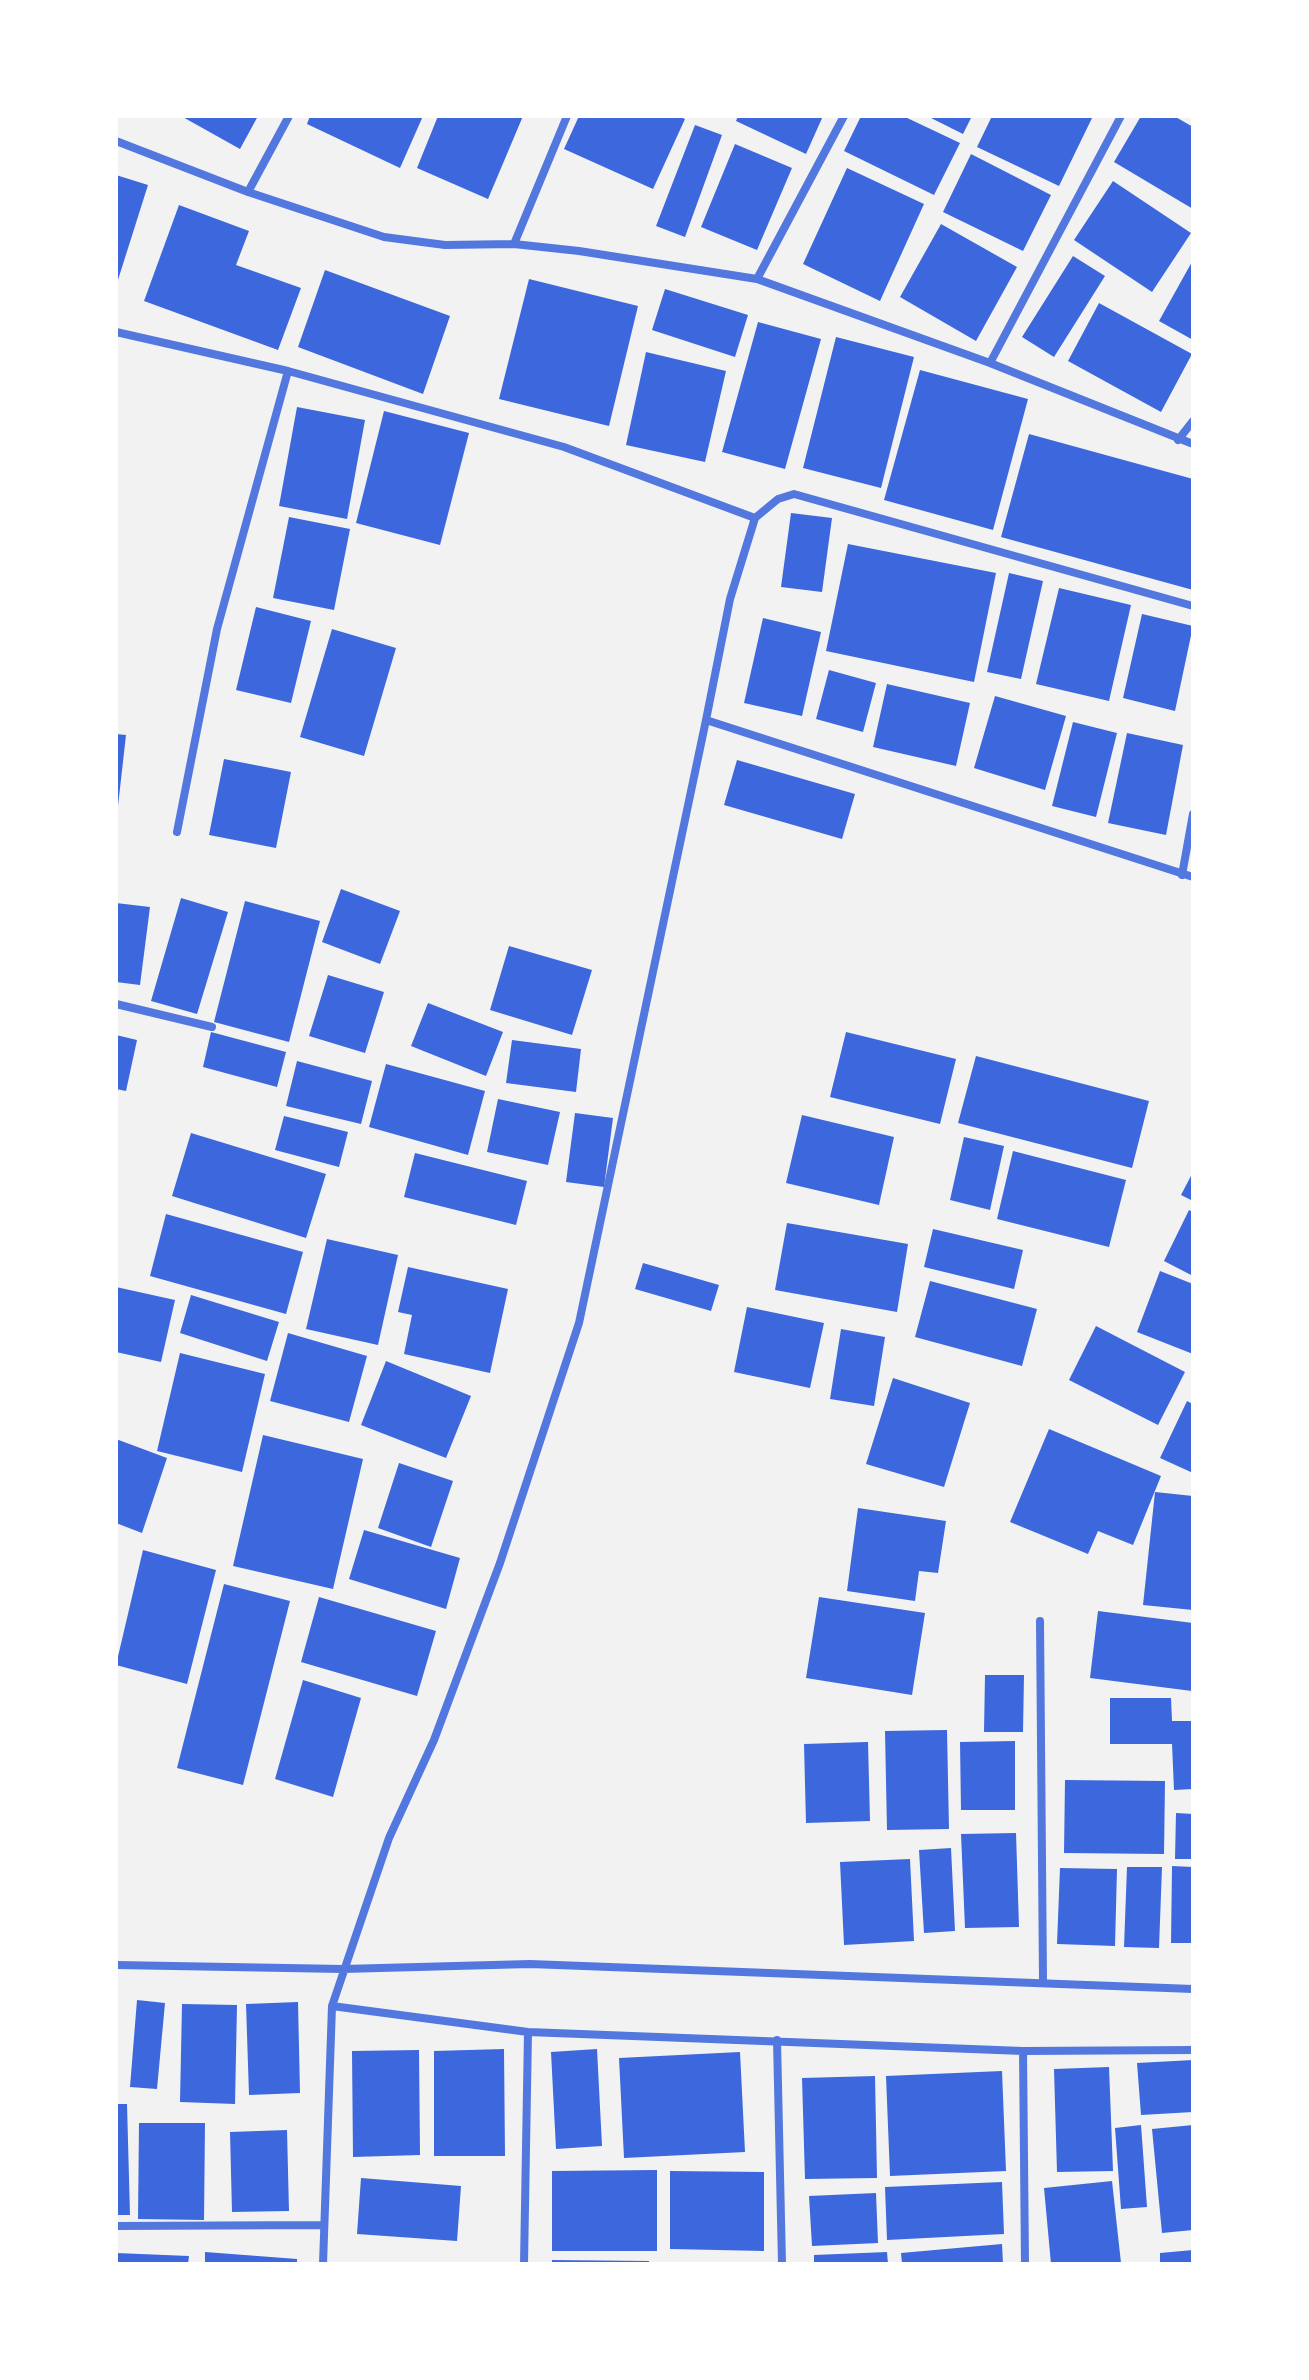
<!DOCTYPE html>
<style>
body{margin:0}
#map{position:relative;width:1309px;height:2380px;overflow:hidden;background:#f2f2f2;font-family:Poppins,sans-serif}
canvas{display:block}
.frame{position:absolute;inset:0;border:118px solid #fff;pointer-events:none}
</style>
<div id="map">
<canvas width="1309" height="2380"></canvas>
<div class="frame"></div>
</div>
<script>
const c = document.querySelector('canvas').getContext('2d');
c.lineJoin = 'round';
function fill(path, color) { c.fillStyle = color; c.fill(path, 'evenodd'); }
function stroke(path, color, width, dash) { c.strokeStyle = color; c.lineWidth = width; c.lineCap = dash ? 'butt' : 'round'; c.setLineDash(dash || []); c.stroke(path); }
fill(new Path2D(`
 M181 116H258L240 149Z
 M310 116H423L400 168 307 124Z
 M438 116H523L488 199 417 168Z
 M579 116H678L685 119 653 189 564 149Z
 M738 116H823L806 154 736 121Z
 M861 116H903L960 143 934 195 844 151Z
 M927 116H972L963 134Z
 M992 116H1093L1059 186 977 147Z
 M1141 116H1174L1193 127V209L1114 162Z
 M695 125 722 135 685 237 656 226Z
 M735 144 792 168 757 250 701 227Z
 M971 154 1051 195 1023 251 943 212Z
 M847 168 924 204 880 301 803 264Z
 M116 175 148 185 117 283H116Z
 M1113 181 1191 233 1152 292 1074 240Z
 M179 205 249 231 236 265 301 288 278 350 144 301Z
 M941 224 1017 267 976 341 900 297Z
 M1073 256 1105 276 1054 357 1022 337Z
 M1193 260V340L1159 321Z
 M325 270 450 316 423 394 298 347Z
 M529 279 638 306 609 426 499 399Z
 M665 289 748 315 735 357 652 330Z
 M1099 303 1192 354 1161 412 1068 361Z
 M758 322 821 339 785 469 722 452Z
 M836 337 914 357 881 488 803 468Z
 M646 352 726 371 705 462 626 445Z
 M920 370 1028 399 993 530 884 500Z
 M297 407 365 420 347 519 279 506Z
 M384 411 469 433 440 545 356 523Z
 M1029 434 1193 479V590L1001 537Z
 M791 513 832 518 822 592 781 587Z
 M289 517 350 529 334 610 273 598Z
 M848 544 996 573 974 682 826 651Z
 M1009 573 1043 581 1021 679 987 672Z
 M1059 588 1131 605 1109 701 1036 684Z
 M256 607 311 621 291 703 236 690Z
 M1142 614 1193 626 1175 711 1123 698Z
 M763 618 821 632 802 716 744 703Z
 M332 629 396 648 364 756 300 737Z
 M829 670 876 683 863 732 816 719Z
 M887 684 970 703 956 766 873 747Z
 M995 696 1066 716 1045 790 974 768Z
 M1073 722 1117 733 1096 817 1052 806Z
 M1127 733 1183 745 1166 835 1108 823Z
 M116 734 126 735 118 806H116Z
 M224 759 291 772 276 848 209 835Z
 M737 760 855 794 842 839 724 805Z
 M341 889 400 911 380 964 322 942Z
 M181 898 228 912 197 1014 151 1001Z
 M245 901 320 921 289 1042 214 1022Z
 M116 903 150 907 140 985 116 982Z
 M509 946 592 970 572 1035 490 1010Z
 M328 975 384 992 365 1053 309 1036Z
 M428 1003 503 1032 486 1076 411 1046Z
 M211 1032 286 1052 277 1087 203 1067Z
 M846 1032 956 1059 940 1124 830 1097Z
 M116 1035 137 1040 126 1091 116 1089Z
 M512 1040 581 1049 576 1092 506 1083Z
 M976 1056 1149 1101 1132 1168 958 1123Z
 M297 1061 372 1081 361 1124 286 1106Z
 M386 1064 485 1091 468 1155 369 1127Z
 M498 1099 560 1112 548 1165 487 1152Z
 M575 1113 613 1118 604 1187 566 1182Z
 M802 1115 894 1137 879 1205 786 1183Z
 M284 1116 348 1132 339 1167 275 1150Z
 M191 1133 326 1174 306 1238 172 1196Z
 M964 1137 1004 1146 990 1210 950 1200Z
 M1013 1151 1126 1180 1109 1247 997 1219Z
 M415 1153 527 1181 516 1225 404 1197Z
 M1193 1172V1201L1181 1195Z
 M1189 1210 1193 1212V1276L1164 1261Z
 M166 1214 303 1252 286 1314 150 1276Z
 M787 1223 908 1244 897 1312 775 1290Z
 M933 1229 1023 1250 1014 1289 924 1267Z
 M327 1239 398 1255 378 1345 306 1329Z
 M643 1263 719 1285 711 1311 635 1289Z
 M408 1267 508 1289 490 1373 404 1354 412 1315 398 1312Z
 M1160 1271 1193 1284V1354L1137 1332Z
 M930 1281 1037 1309 1022 1366 915 1337Z
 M116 1287 175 1300 161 1362 116 1352Z
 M191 1295 279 1322 267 1361 180 1333Z
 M747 1307 824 1323 810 1388 734 1372Z
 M1096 1326 1185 1372 1158 1425 1069 1380Z
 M841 1329 885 1337 874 1406 830 1399Z
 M288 1333 367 1356 349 1422 270 1401Z
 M180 1353 265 1374 242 1472 157 1451Z
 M386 1361 471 1396 446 1458 361 1425Z
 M893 1378 970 1403 944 1487 866 1464Z
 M1187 1401 1193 1404V1473L1160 1458Z
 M1049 1429 1161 1476 1133 1545 1098 1531 1088 1554 1010 1522Z
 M263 1435 363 1459 333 1589 233 1566Z
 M116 1439 167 1458 142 1533 116 1523Z
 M399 1463 453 1481 431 1547 378 1528Z
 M1155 1492 1193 1496V1610L1143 1605Z
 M858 1508 946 1521 938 1573 919 1571 915 1601 847 1591Z
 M364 1530 460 1558 446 1609 349 1579Z
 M143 1550 216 1570 187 1684 116 1665Z
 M224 1584 290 1601 243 1785 177 1768Z
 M319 1597 436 1631 417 1696 301 1662Z
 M819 1597 925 1613 912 1695 806 1678Z
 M1098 1611 1193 1623 1192 1691 1090 1678Z
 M985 1675H1024L1023 1732H984Z
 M303 1680 361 1698 333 1797 275 1779Z
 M1110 1698H1171L1172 1721H1193V1789L1174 1790 1172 1744H1110Z
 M947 1730 949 1829 887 1830 885 1731Z
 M1015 1741V1810H961L960 1742Z
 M868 1742 870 1821 806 1823 804 1744Z
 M1065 1780 1165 1781 1164 1854 1064 1853Z
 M1176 1813 1193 1814V1859H1175Z
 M1016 1833 1019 1927 965 1928 961 1834Z
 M951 1848 955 1931 924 1933 919 1850Z
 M910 1859 914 1941 844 1945 840 1862Z
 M1172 1866 1193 1867V1943H1171Z
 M1127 1867H1162L1159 1948 1124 1947Z
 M1060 1868 1117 1869 1115 1946 1057 1944Z
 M137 2000 165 2003 157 2089 130 2087Z
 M298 2002 300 2093 249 2095 246 2004Z
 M182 2004 237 2005 235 2104 180 2102Z
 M504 2049 505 2156H434V2051Z
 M597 2049 602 2146 556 2149 551 2052Z
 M419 2050 420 2155 353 2157 352 2051Z
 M740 2052 745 2152 624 2158 619 2058Z
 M1193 2060V2112L1141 2115 1137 2063Z
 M1109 2067 1113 2171 1057 2172 1054 2069Z
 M1002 2071 1006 2171 890 2176 886 2076Z
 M875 2076 877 2178 805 2179 802 2078Z
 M116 2104H127L130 2215H116Z
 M139 2123H205L204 2220 138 2219Z
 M1141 2125 1147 2207 1121 2209 1115 2128Z
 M1193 2125V2230L1162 2233 1152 2129Z
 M287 2130 289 2211 232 2212 230 2132Z
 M657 2170V2251H552V2171Z
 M670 2171 764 2172V2251L670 2249Z
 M361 2178 461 2186 457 2241 357 2234Z
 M1112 2181 1121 2263 1051 2264 1044 2188Z
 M1002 2182 1004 2234 887 2240 885 2187Z
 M876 2193 878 2243 812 2246 809 2196Z
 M1002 2244 1003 2264H902L901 2253Z
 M1193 2250V2264H1160V2253Z
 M205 2252 297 2259V2264H205Z
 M887 2252 888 2264H814V2255Z
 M116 2253 189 2256 188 2264H116Z
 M552 2260 649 2261V2264H552Z`), '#3d67dc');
stroke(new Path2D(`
 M116 141 248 192 384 237 445 245 514 244 579 251 757 279 990 363 1193 444
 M248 192 289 116
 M514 244 567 116
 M757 279 844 116
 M116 332 288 371 564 447 755 518
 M990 363 1121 116
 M1178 440 1193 421
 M706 720 730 599 755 518 778 499 794 494 1193 606
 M177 832 217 629 288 371
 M1182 875 1193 814
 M116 1004 212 1027
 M1040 1621 1043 1981
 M116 1965 343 1969 530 1964 1193 1989
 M332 2006 528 2032 1023 2051 1193 2050
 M777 2040 782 2264
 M1023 2051 1025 2264
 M116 2226 324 2225
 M323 2264 332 2006 389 1838 434 1740 500 1563 579 1323 706 720 1193 877
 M524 2264 528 2032`), '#5277de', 8);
</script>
